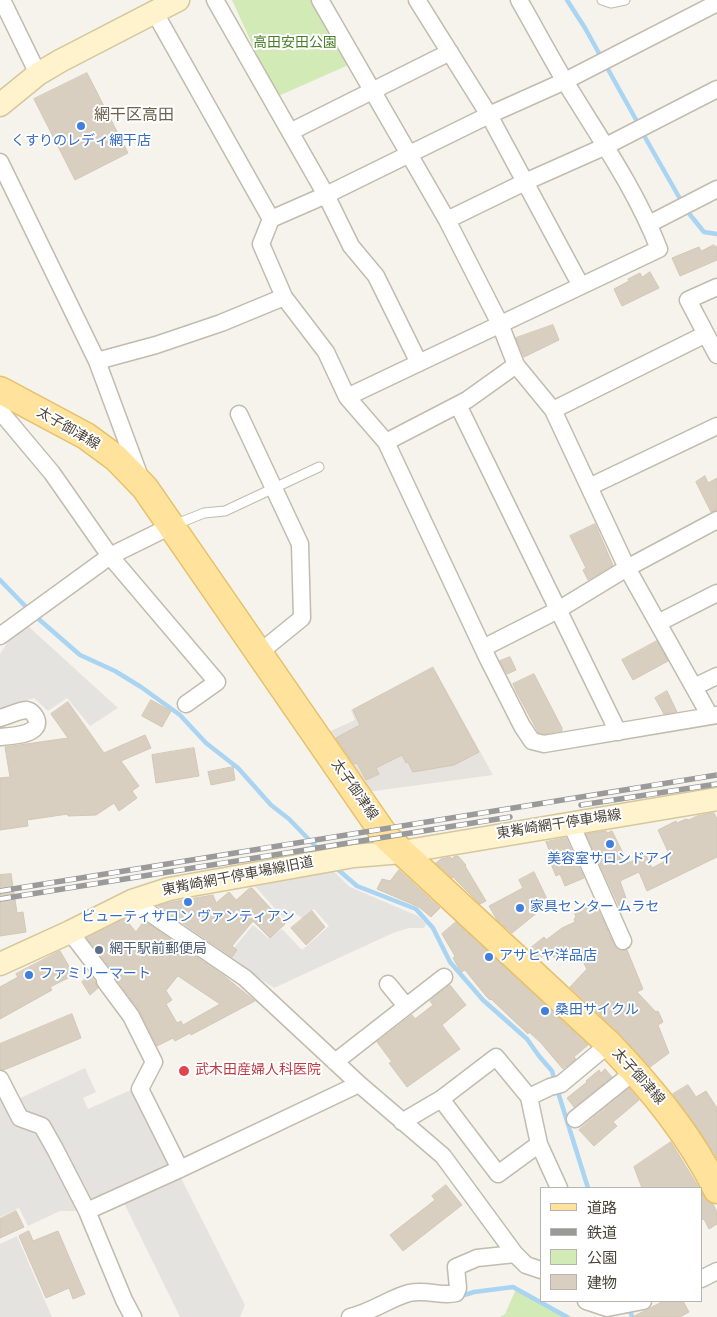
<!DOCTYPE html>
<meta charset="utf-8">
<style>
body{margin:0}
#map{position:relative;width:717px;height:1317px;overflow:hidden;background:#f6f3ec;font-family:"Nunito Sans","Noto Sans JP",sans-serif}
canvas{display:block}
.legend{position:absolute;left:540px;top:1187px;width:162px;height:115px;box-sizing:border-box;background:#fff;border:1px solid #b7b4b0;margin:0;padding:6px 9px;list-style:none;font-size:15px;color:#4b4439}
.legend li{display:flex;align-items:center;gap:10px;height:25px}
.legend b{width:25px;border:1px solid #b7b4b0}
</style>
<div id="map">
<canvas width="717" height="1317"></canvas>
<ul class="legend">
<li><b style="height:6px;background:#ffe39c"></b>道路</li>
<li><b style="height:6px;background:#9a9a9a"></b>鉄道</li>
<li><b style="height:14px;background:#d2eab5"></b>公園</li>
<li><b style="height:14px;background:#d8cfc1"></b>建物</li>
</ul>
</div>
<script>
const c = document.querySelector('canvas').getContext('2d');
c.lineJoin = 'round';
function fill(path, color) { c.fillStyle = color; c.fill(path, 'evenodd'); }
function stroke(path, color, width, dash) { c.strokeStyle = color; c.lineWidth = width; c.lineCap = dash ? 'butt' : 'round'; c.setLineDash(dash || []); c.stroke(path); }
function drawText(font, color, halo, rows, align = 'center') {
  c.font = font + ' "Nunito Sans","Noto Sans JP",sans-serif'; c.lineWidth = 4; c.setLineDash([]); c.textBaseline = 'middle'; c.strokeStyle = halo; c.fillStyle = color; for (const [text, x, y, turn = 0] of rows) {
    c.save(); c.translate(x, y); c.rotate((+turn || 0) * Math.PI / 180); c.textAlign = isNaN(turn) ? turn : align; if (halo) c.strokeText(text, 0, 0); c.fillText(text, 0, 0); c.restore();
  }
}
fill(new Path2D(`
 M433 666 493 775 367 792 358 774 345 769 322 735 355 720 351 710Z`), '#e6e2dd');
fill(new Path2D(`
 M232 0H316L353 63 276 97Z
 M516 1289 572 1317H500L505 1314Z`), '#d2eab5');
fill(new Path2D(`
 M28 626 118 708 90 726 67 698 48 711 34 698 0 710V654L13 634Z
 M330 868 350 887 418 916 426 924 424 928H409L393 933 274 988 227 956 253 925 268 938 282 929 302 950 329 926 314 909 303 919 297 914 288 923 253 884Z
 M85 1068 96 1092 83 1098 88 1109 135 1088 175 1167 89 1206 22 1112 16 1100Z
 M0 1087 41 1131 79 1211H60L28 1226 19 1208 0 1217Z
 M181 1178 245 1305 240 1317H180L124 1203Z
 M17 1236 52 1317H0V1244Z`), '#e5e3e0');
stroke(new Path2D(`
 M567 0 585 28 639 125
 M642 132 687 211 704 232 717 234
 M0 580 29 610
 M34 615 80 655 115 671 141 687 180 715 206 743 238 768 271 805 289 819 323 854
 M335 867 357 886 416 909 433 928 450 962 483 1000 527 1039 539 1056 552 1071 555 1082
 M557 1089 588 1188
 M458 1297 474 1292 513 1287 567 1317
 M629 1306 632 1317`), '#a9d4f2', 4.5);
const building = new Path2D(`
 M87 73 128 153 75 180 34 99Z
 M714 245 715 247 717 246V260L680 276 672 258 699 247 701 251Z
 M650 272 659 288 622 306 614 289 629 281 628 279 640 273 642 277Z
 M553 325 559 340 524 357 516 338Z
 M705 476 708 483 717 478V510L711 512 696 482Z
 M595 524 613 565 588 580 583 570 586 568 570 536Z
 M657 641 668 661 633 680 622 660Z
 M510 657 516 670 507 674 500 661Z
 M433 668 479 752 454 765 413 772 408 762 406 763 402 755 376 768 379 774 366 780 357 763 354 764 336 738 360 725 353 710Z
 M534 674 562 728V731L544 734 538 732 517 693 513 684Z
 M667 691 677 712 664 714 655 698Z
 M151 700 171 711 162 727 142 716Z
 M68 702 104 753 145 735 151 748 121 761 139 786 132 791 137 798 119 811 114 803 96 815 68 816V814L27 820 28 826 0 830V778L10 777 5 747 68 738 51 714Z
 M194 748 199 776 156 783 152 755Z
 M233 767 235 780 211 785 208 772Z
 M714 813 717 819V857L647 891 639 872 620 881 626 898 621 900 623 905 619 906 586 834 606 831 607 833 612 831 628 863 646 855 652 868 671 858 658 830 676 821 677 823 686 819 689 820 697 816Z
 M566 838 584 878 565 886 560 874 556 876 551 864 554 863 546 842Z
 M455 856H458L466 865 465 866 486 901 480 904 453 877 452 878 436 863 441 859 450 857 452 859Z
 M399 870 440 908 431 917 419 907 377 889 382 879 390 881Z
 M534 872 549 903 512 933 497 920 489 906 523 888 519 880Z
 M11 874 17 913 23 912 26 932 0 936V875Z
 M250 888H252L285 924 270 938 253 921 232 946 237 950 232 957 158 906 172 902 213 895 216 903 229 892 236 900Z
 M595 903 614 945 618 949 627 950 643 989 637 992 656 1012 658 1011 663 1022 658 1025 669 1053 650 1067 619 1033 570 987 587 969 575 947 557 961 549 951 539 959 529 949 544 937 546 940 562 928 575 922 574 919 576 917 574 912Z
 M312 911 325 927 306 945 291 928Z
 M125 919 136 932 144 921 224 976 255 1001 191 1035 190 1033 175 1041 173 1038 157 1046 139 1010 116 979 114 973 87 938ZM178 976 220 1004 183 1025 181 1021 177 1023 166 1004 172 1000 166 991Z
 M456 922 588 1045 574 1057 576 1059 563 1069 541 1043 529 1032 528 1034 491 999 490 1000 486 996 465 970 461 972 453 958 455 956 442 934Z
 M60 951 74 975 50 987 52 990 0 1019V987L18 977 16 974Z
 M91 975 98 988 90 995 82 982Z
 M450 985 466 1005 442 1025 460 1049 407 1087 389 1063 392 1062 377 1042 412 1015 415 1019 433 1005 430 1001Z
 M72 1014 81 1038 4 1070 0 1069V1044Z
 M605 1069 612 1077 574 1107 567 1098 587 1082 586 1081 599 1070 601 1073Z
 M688 1085 696 1097 706 1091 717 1108V1158L694 1123 673 1094Z
 M629 1088 639 1100 613 1122 617 1126 594 1146 579 1130Z
 M671 1142 699 1188H642L634 1167Z
 M446 1185 462 1205 403 1251 390 1235 435 1200 432 1196Z
 M701 1191 709 1202 713 1204 717 1212V1224L709 1229 704 1219 701 1220Z
 M16 1211 24 1227 0 1238V1219Z
 M29 1231 33 1241 58 1231 85 1294 73 1299 69 1288 46 1298 19 1236Z
 M664 1301H683L689 1312 680 1317H633Z`);
fill(building, '#d8cfc1');
stroke(building, '#d3c7b4', 1);
const lane = new Path2D(`
 M602 0 611 3 625 0
 M174 525 204 513 225 511 319 467`);
const street = new Path2D(`
 M2 0 38 74
 M215 0 326 195 351 246 376 276 419 363
 M320 0 447 220 500 324 516 365 553 410 627 568 710 716
 M417 0 489 115 581 286
 M155 13 271 219
 M290 132 450 52
 M0 162 97 361 140 477
 M447 220 525 182 606 146 717 89
 M649 224 717 189
 M717 287 688 300 717 355
 M284 297 326 352 347 397 659 249C636 190 599 137 566 83 550 56 535 28 519 0
 M97 361 156 345 221 323 284 297 261 244 271 219 326 195 489 115 565 81 717 3
 M347 397 386 442 488 659 522 726 532 741 544 744 717 715
 M458 405 618 732
 M553 410 706 334
 M0 411 52 473 110 556 217 682 186 704
 M239 414 300 544 302 618 259 653
 M386 442 467 400 516 365
 M589 487 717 426
 M658 623 717 593
 M0 636 110 556 171 526
 M483 648 558 610 627 568 717 520
 M694 687 717 676
 M0 718C8 716 19 710 27 710 32 711 34 714 36 718 43 735 11 736 0 737
 M571 824 623 941
 M132 901 245 978 359 1084 443 1156 515 1254 526 1265 541 1270
 M70 932 106 979 105 981 131 1016 154 1062 140 1089 180 1169
 M388 984 406 1006
 M335 1062 444 977
 M0 1079 20 1118 42 1126 55 1149 87 1211 124 1300 133 1317
 M529 1097 550 1087 561 1084 609 1044
 M441 1099 498 1174 539 1144
 M575 1119 635 1071
 M402 1122 441 1099 496 1057 529 1097 539 1144 559 1188
 M87 1211 180 1169 359 1084
 M701 1279 717 1271
 M586 1301 607 1308 643 1301
 M350 1317C372 1312 390 1298 409 1293 427 1289 443 1297 456 1293L458 1288 456 1267 477 1258 515 1254`);
const secondary = new Path2D(`
 M0 105 38 74 60 61 178 0
 M0 964 70 932 132 901 169 889 354 856 402 852 717 799`);
const primary = new Path2D(`
 M0 390 86 436 116 458 145 488 386 837 609 1044C651 1088 690 1135 717 1190`);
stroke(lane, '#c2bbae', 11);
stroke(street, '#c2bbae', 19);
stroke(secondary, '#d6c79b', 25);
stroke(primary, '#e6c16a', 29);
stroke(lane, '#fff', 9);
stroke(street, '#fff', 16);
stroke(secondary, '#fff3cd', 22);
stroke(primary, '#ffe39c', 26);
const rail = new Path2D(`
 M581 805 717 784
 M0 891 717 775
 M0 899 510 817`);
stroke(rail, '#9a9a9a', 5.5);
stroke(rail, '#fff', 4, [11]);
for (const [x, y, r, color] of [
 [81,126,5,"#3f7fe0"],
 [610,844,5,"#3f7fe0"],
 [188,902,5,"#3f7fe0"],
 [520,908,5,"#3f7fe0"],
 [99,950,5,"#5c6f8a"],
 [489,957,5,"#3f7fe0"],
 [29,975,5,"#3f7fe0"],
 [545,1011,5,"#3f7fe0"],
 [184,1071,6,"#e0444e"]
]) { const dot = new Path2D(); dot.arc(x, y, r, 0, 2 * Math.PI); c.fillStyle = color; c.fill(dot); stroke(dot, '#fff', 2); }
drawText('14px', '#4a7f2a', '#fff', [
 ["高田安田公園",295,44]
]);
drawText('14px', '#366cbe', '#fff', [
 ["くすりのレディ網干店",81,142,"center"],
 ["美容室サロンドアイ",610,860,"center"],
 ["家具センター ムラセ",530,908],
 ["ビューティサロン ヴァンティアン",188,918,"center"],
 ["アサヒヤ洋品店",499,957],
 ["ファミリーマート",39,975],
 ["桑田サイクル",555,1011]
], 'left');
drawText('14px', '#4b4439', '#fff', [
 ["太子御津線",68,429,30],
 ["太子御津線",354,790,55],
 ["東觜崎網干停車場線",559,825,-9],
 ["東觜崎網干停車場線旧道",238,877,-11],
 ["太子御津線",638,1077,48]
]);
drawText('14px', '#4e5e75', '#fff', [
 ["網干駅前郵便局",109,950]
], 'left');
drawText('14px', '#be3a42', '#fff', [
 ["武木田産婦人科医院",195,1071]
], 'left');
drawText('16px', '#6e6250', '#fff', [
 ["網干区高田",134,116]
]);
</script>
